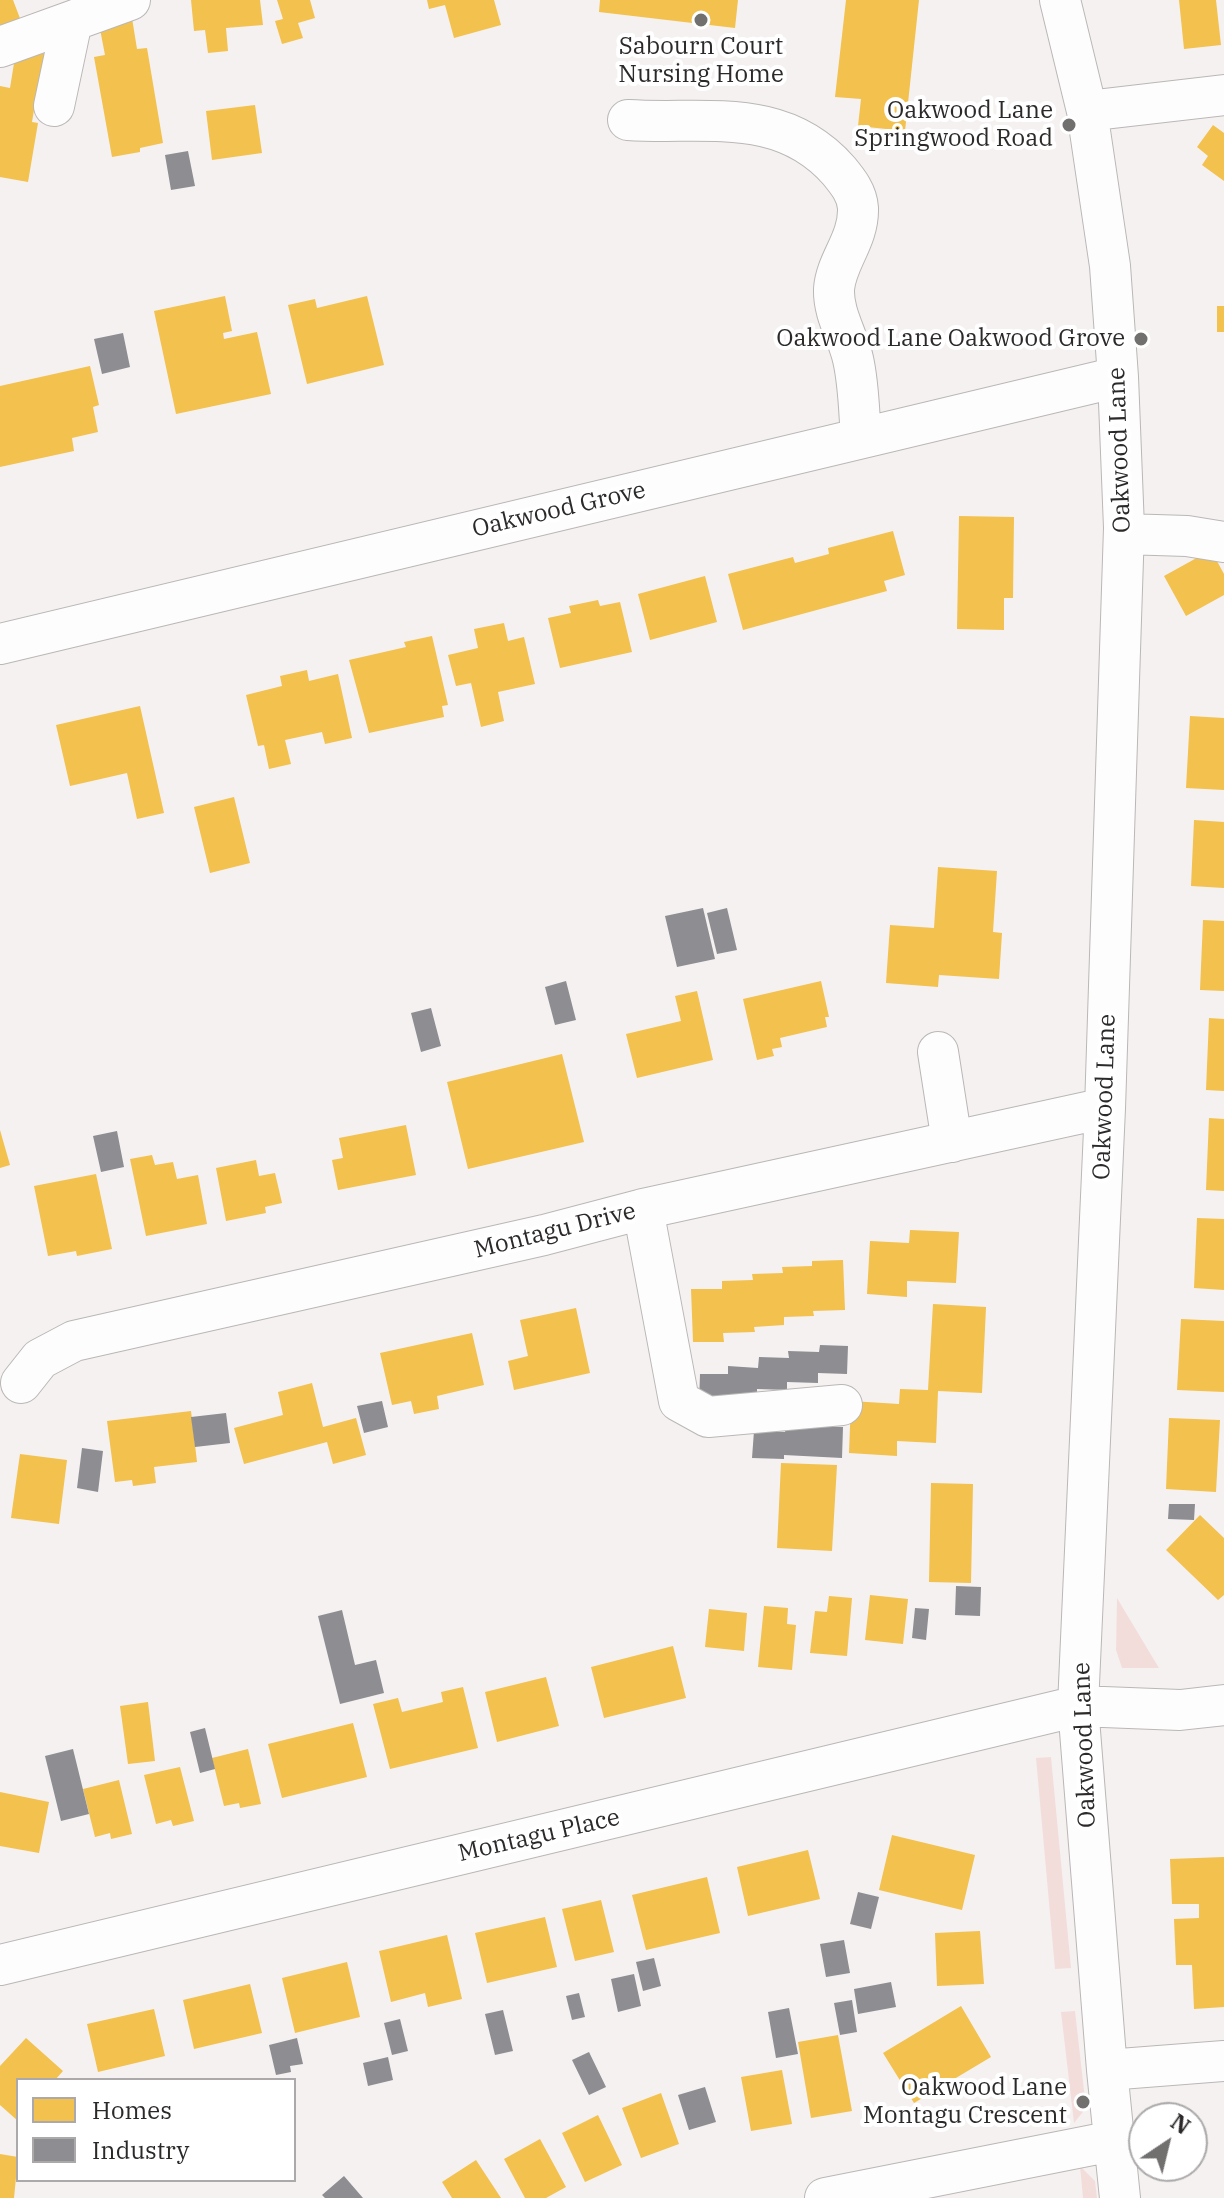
<!DOCTYPE html>
<style>
body{margin:0}
#map{position:relative;width:1224px;height:2198px;overflow:hidden;background:#f5f1f1;font-family:"IBM Plex Serif",serif}
canvas{display:block}
.legend{position:absolute;left:16px;top:2078px;width:280px;height:104px;box-sizing:border-box;background:#fff;border:2px solid #aba9a9;margin:0;padding:10px 14px;list-style:none;font-size:24px;color:#2c2929}
.legend li{display:flex;align-items:center;gap:16px;height:40px}
.legend b{width:40px;border:2px solid #aba9a9}
.north{position:absolute;left:1128px;top:2102px;width:80px;height:80px;box-sizing:border-box;background:#fff;border:2px solid #aba9a9;border-radius:50%;rotate:35deg;font-size:22px;font-weight:700;line-height:32px;text-align:center;color:#2c2929}
.north::after{content:'';display:block;margin:auto;width:28px;height:36px;background:#726f6f;clip-path:polygon(50% 0,100% 100%,50% 72%,0 100%)}
</style>
<div id="map">
<canvas width="1224" height="2198"></canvas>
<ul class="legend">
<li><b style="height:22px;background:#f2c14e"></b>Homes</li>
<li><b style="height:22px;background:#8d8d92"></b>Industry</li>
</ul>
<div class="north">N</div>
</div>
<script>
const c = document.querySelector('canvas').getContext('2d');
c.lineJoin = 'round';
function fill(path, color) { c.fillStyle = color; c.fill(path, 'evenodd'); }
function stroke(path, color, width, dash) { c.strokeStyle = color; c.lineWidth = width; c.lineCap = dash ? 'butt' : 'round'; c.setLineDash(dash || []); c.stroke(path); }
function drawText(font, color, halo, rows, align = 'center') {
  c.font = font + ' "IBM Plex Serif",serif'; c.lineWidth = 8; c.setLineDash([]); c.textBaseline = 'middle'; c.strokeStyle = halo; c.fillStyle = color; for (const [text, x, y, turn = 0] of rows) {
    c.save(); c.translate(x, y); c.rotate((+turn || 0) * Math.PI / 180); c.textAlign = isNaN(turn) ? turn : align; if (halo) c.strokeText(text, 0, 0); c.fillText(text, 0, 0); c.restore();
  }
}
fill(new Path2D(`
 M1117 1598 1159 1668H1122L1116 1650Z
 M1051 1757 1071 1968 1055 1969 1036 1758Z
 M1075 2011 1086 2108 1074 2123 1061 2012Z
 M1080 2166 1095 2181 1097 2198H1083Z`), '#f3dddb');
fill(new Path2D(`
 M0 0H13L21 21 0 29Z
 M191 0H260L263 25 226 28 228 51 208 53 205 30 194 31Z
 M277 0H310L315 18 298 23 303 38 282 44 275 21 283 19Z
 M427 0H494L501 25 454 38 445 5 429 9Z
 M600 0H738L735 28 599 12Z
 M846 0H919L905 131 858 126 861 99 835 97Z
 M1179 0H1216L1221 45 1184 49Z
 M132 18 137 49 147 48 163 143 140 148V152L112 157 94 57 105 55 99 24Z
 M50 53 37 92 32 122 38 123 28 182 0 177V86L10 88 15 57Z
 M255 105 262 153 212 160 206 111Z
 M1213 125 1224 133V181L1202 165 1208 156 1197 147Z
 M225 296 232 331 223 333 224 339 257 332 271 394 176 414 154 311Z
 M367 296 384 365 307 384 288 305 315 299 317 308Z
 M1217 306H1224V332H1217Z
 M90 366 99 405 93 407 98 432 72 438 74 451 0 467V386Z
 M959 516 1014 517 1013 598H1004V630L957 629Z
 M893 531 905 575 884 581 887 591 743 630 728 574 793 557 795 563 829 554 828 548Z
 M1211 550 1224 574V595L1186 616 1164 576Z
 M705 576 717 622 650 640 638 594Z
 M598 600 600 606 620 602 632 652 560 668 548 618 571 613 569 606Z
 M504 623 508 641 524 637 535 684 498 692 504 721 481 727 471 683 456 686 448 655 478 648 474 629Z
 M432 636 448 705 442 706 444 717 369 733 349 660 406 647 404 642Z
 M307 670 309 681 338 674 352 738 325 744 322 732 285 740 291 764 269 769 264 745 258 746 246 695 282 686 280 676Z
 M140 706 164 813 137 819 127 773 70 786 56 725Z
 M1190 716 1224 718V790L1186 788Z
 M234 797 250 863 210 873 194 807Z
 M1194 820 1224 822V888L1191 886Z
 M938 867 997 871 993 932 1002 933 999 979 939 975 938 987 886 983 890 925 934 928Z
 M1203 920 1224 921V991L1200 990Z
 M821 981 829 1017H825L827 1027 780 1038 782 1047 772 1049 774 1056 757 1060 743 999Z
 M697 991 713 1060 637 1078 626 1034 681 1021 675 996Z
 M1209 1018 1224 1019V1091L1206 1090Z
 M562 1054 584 1142 468 1169 447 1082Z
 M1209 1118 1224 1119V1191L1206 1190Z
 M406 1125 416 1175 338 1190 332 1160 343 1158 339 1138Z
 M0 1130 10 1165 0 1168Z
 M152 1155 155 1165 173 1162 177 1179 198 1175 207 1224 146 1236 130 1159Z
 M256 1160 259 1176 275 1173 282 1203 265 1207 266 1213 226 1221 216 1168Z
 M96 1174 112 1249 77 1256 76 1251 48 1256 34 1186Z
 M1197 1218 1224 1219V1290L1194 1288Z
 M910 1230 959 1232 956 1283 907 1281V1297L867 1294 870 1241 909 1243Z
 M843 1260 845 1310 813 1311 814 1316 784 1317V1325L754 1327 755 1332 723 1333 724 1342H693L691 1289H722V1281L753 1280 752 1274 783 1273 782 1267 812 1266V1261Z
 M933 1304 986 1307 982 1393 938 1391 936 1443 897 1441V1456L849 1453 851 1401 899 1404 900 1389 928 1390Z
 M576 1308 590 1373 514 1390 508 1361 528 1356 520 1320Z
 M1181 1319 1224 1321V1392L1177 1390Z
 M472 1333 484 1385 437 1396 439 1409 414 1414 411 1401 392 1405 380 1353Z
 M312 1383 323 1427 356 1418 366 1455 333 1464 327 1442 244 1464 234 1428 283 1415 278 1392Z
 M191 1411 197 1462 154 1467 156 1483 133 1486 132 1480 115 1482 107 1421Z
 M1169 1418 1220 1420 1216 1492 1166 1489Z
 M20 1454 67 1460 59 1524 11 1518Z
 M781 1463 837 1465 832 1551 777 1548Z
 M931 1483 973 1484 971 1583 929 1582Z
 M1200 1515 1224 1538V1595L1218 1600 1166 1550Z
 M870 1595 908 1599 903 1644 865 1640Z
 M829 1596 852 1598 847 1656 810 1653 815 1611 827 1612Z
 M764 1606 788 1608 787 1624 796 1625 792 1670 758 1667Z
 M709 1609 747 1613 744 1651 705 1647Z
 M673 1646 686 1698 604 1718 591 1667Z
 M546 1677 559 1726 497 1742 485 1692Z
 M463 1687 478 1748 390 1769 373 1704 398 1698 402 1712 443 1702 441 1692Z
 M148 1702 155 1761 128 1764 120 1706Z
 M353 1723 367 1777 282 1798 268 1744Z
 M248 1749 261 1804 240 1808 239 1803 224 1806 212 1758Z
 M180 1767 194 1821 173 1826 171 1820 156 1824 144 1775Z
 M119 1780 132 1834 111 1839 110 1833 95 1837 83 1789Z
 M0 1792 49 1802 39 1853 0 1846Z
 M892 1835 975 1855 962 1910 879 1890Z
 M808 1850 820 1899 748 1916 737 1867Z
 M1224 1857V2007L1194 2009 1192 1965H1176L1174 1919 1199 1918V1904H1172L1170 1859Z
 M707 1877 720 1933 646 1950 632 1895Z
 M601 1900 614 1952 575 1961 562 1909Z
 M545 1917 557 1967 487 1983 475 1933Z
 M980 1931 984 1984 937 1986 935 1933Z
 M447 1935 462 1999 428 2007 425 1993 391 2002 379 1951Z
 M347 1962 360 2017 295 2033 282 1978Z
 M250 1984 262 2033 194 2049 183 2000Z
 M961 2006 991 2057 914 2103 883 2053Z
 M154 2009 165 2056 98 2072 87 2024Z
 M838 2035 852 2111 811 2118 798 2042Z
 M26 2038 63 2071 55 2080H18V2121L0 2105V2066Z
 M782 2070 792 2124 751 2131 741 2077Z
 M661 2093 679 2144 641 2158 622 2108Z
 M598 2115 622 2165 585 2182 562 2133Z
 M540 2139 566 2187 546 2198H525L504 2159Z
 M0 2154 18 2157 14 2198H0Z
 M476 2160 501 2198H452L442 2182Z`), '#f2c14e');
fill(new Path2D(`
 M188 151 195 186 171 190 165 155Z
 M123 333 130 367 102 374 94 339Z
 M703 908 715 959 677 967 665 916Z
 M727 908 737 950 717 954 707 913Z
 M566 981 576 1020 555 1025 545 987Z
 M431 1008 441 1046 421 1052 411 1013Z
 M117 1131 124 1167 101 1172 93 1136Z
 M820 1345 848 1346 847 1374 818 1373V1383L787 1382V1390L757 1389V1398L699 1403 700 1374H728V1366L758 1368 759 1357 789 1358 788 1351 819 1352Z
 M382 1401 388 1427 364 1433 357 1406Z
 M226 1413 230 1443 195 1447 191 1417Z
 M786 1425 843 1427 842 1458 784 1455V1459L752 1458 754 1431 785 1432Z
 M82 1448 103 1451 98 1492 77 1488Z
 M1169 1504H1195L1194 1520 1168 1519Z
 M956 1586 981 1587 980 1616 955 1615Z
 M915 1608 929 1609 926 1640 912 1638Z
 M342 1610 355 1665 376 1660 384 1693 340 1704 318 1616Z
 M205 1728 215 1769 200 1773 190 1732Z
 M73 1749 89 1814 61 1821 45 1756Z
 M858 1892 879 1897 871 1929 850 1924Z
 M844 1940 850 1973 826 1977 820 1944Z
 M654 1958 661 1986 643 1991 636 1962Z
 M634 1974 641 2006 618 2012 611 1979Z
 M891 1982 896 2007 858 2014 854 1989Z
 M579 1993 585 2017 572 2020 566 1996Z
 M852 2000 857 2032 840 2035 834 2003Z
 M789 2008 798 2054 776 2058 768 2012Z
 M503 2010 513 2051 495 2055 485 2014Z
 M400 2019 408 2051 392 2055 384 2023Z
 M297 2038 303 2064 290 2066 291 2072 276 2075 269 2045Z
 M589 2052 606 2087 589 2095 572 2060Z
 M388 2057 393 2080 368 2086 363 2063Z
 M705 2087 716 2122 689 2130 678 2095Z
 M344 2176 363 2198H325L322 2195Z`), '#8d8d92');
const minor = new Path2D(`
 M1060 0 1087 111 1110 266 1118 377 1124 528 1105 1108 1078 1706 1107 2070 1120 2198
 M0 47 72 21
 M54 106 72 21 130 0
 M1087 111 1224 95
 M628 120C704 125 781 105 839 171 848 182 857 193 858 208 859 240 836 261 834 289 833 314 848 336 853 359 859 385 859 413 861 438
 M1124 534 1187 536 1224 542
 M0 644 1118 377
 M938 1052 952 1142
 M643 1209 679 1401 708 1417 842 1405
 M21 1383 40 1359 74 1341 544 1235 643 1209 1105 1108
 M0 1965 1078 1706 1180 1710 1224 1705
 M1107 2070 1224 2061
 M825 2198 1113 2141`);
stroke(minor, '#bab7b6', 42);
stroke(minor, '#fefdfd', 40);
for (const [x, y, r, color] of [
 [701,20,8,"#726f6f"],
 [1069,125,8,"#726f6f"],
 [1141,339,8,"#726f6f"],
 [1083,2102,8,"#726f6f"]
]) { const dot = new Path2D(); dot.arc(x, y, r, 0, 2 * Math.PI); c.fillStyle = color; c.fill(dot); stroke(dot, '#fff', 3); }
drawText('24px', '#2c2929', '#fff', [
 ["Sabourn Court",701,47,"center"],
 ["Nursing Home",701,75,"center"],
 ["Oakwood Lane",1053,111],
 ["Springwood Road",1053,139],
 ["Oakwood Lane Oakwood Grove",1125,339],
 ["Oakwood Lane",1067,2088],
 ["Montagu Crescent",1067,2116]
], 'right');
drawText('24px', '#2c2929', '#fff', [
 ["Oakwood Lane",1120,450,-92],
 ["Oakwood Grove",559,510,-13],
 ["Oakwood Lane",1105,1097,-88],
 ["Montagu Drive",555,1231,-14],
 ["Oakwood Lane",1085,1745,-92],
 ["Montagu Place",539,1836,-13]
]);
</script>
